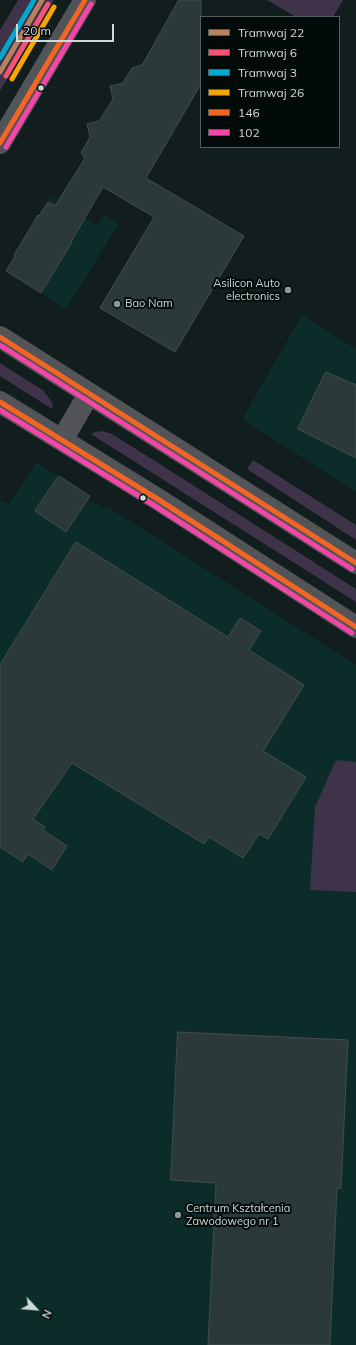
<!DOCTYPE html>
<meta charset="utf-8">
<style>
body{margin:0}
#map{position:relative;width:356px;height:1345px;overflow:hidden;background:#111e1d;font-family:Mulish,sans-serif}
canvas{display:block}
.legend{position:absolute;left:200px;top:16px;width:140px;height:132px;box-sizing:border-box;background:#030b0a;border:1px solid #535d5c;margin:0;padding:5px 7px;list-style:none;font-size:12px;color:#cbd9d7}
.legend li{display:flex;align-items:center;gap:8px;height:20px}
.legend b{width:20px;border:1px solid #535d5c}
.north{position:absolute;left:16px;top:1289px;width:40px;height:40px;-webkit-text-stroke:3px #030b0a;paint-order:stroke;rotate:116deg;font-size:11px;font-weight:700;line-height:16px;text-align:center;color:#cbd9d7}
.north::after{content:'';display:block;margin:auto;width:14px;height:18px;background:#cbd9d7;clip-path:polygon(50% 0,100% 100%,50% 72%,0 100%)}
.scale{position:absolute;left:16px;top:24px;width:98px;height:18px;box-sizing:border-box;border:2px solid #cbd9d7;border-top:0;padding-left:5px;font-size:12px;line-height:14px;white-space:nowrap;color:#cbd9d7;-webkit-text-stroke:3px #030b0a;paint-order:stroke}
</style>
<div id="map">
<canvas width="356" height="1345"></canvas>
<ul class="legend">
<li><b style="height:5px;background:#b6815c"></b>Tramwaj 22</li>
<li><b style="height:5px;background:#f65372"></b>Tramwaj 6</li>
<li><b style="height:5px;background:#00a9ce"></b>Tramwaj 3</li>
<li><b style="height:5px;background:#f7a600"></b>Tramwaj 26</li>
<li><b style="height:5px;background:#f26522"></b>146</li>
<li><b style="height:5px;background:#f346a5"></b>102</li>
</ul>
<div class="north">N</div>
<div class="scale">20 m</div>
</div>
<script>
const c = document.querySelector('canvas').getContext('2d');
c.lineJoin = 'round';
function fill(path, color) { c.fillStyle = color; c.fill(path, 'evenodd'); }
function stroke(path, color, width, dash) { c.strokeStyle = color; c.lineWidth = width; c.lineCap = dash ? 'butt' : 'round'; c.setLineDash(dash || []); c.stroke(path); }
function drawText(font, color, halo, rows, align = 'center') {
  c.font = font + ' Mulish,sans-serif'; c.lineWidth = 4; c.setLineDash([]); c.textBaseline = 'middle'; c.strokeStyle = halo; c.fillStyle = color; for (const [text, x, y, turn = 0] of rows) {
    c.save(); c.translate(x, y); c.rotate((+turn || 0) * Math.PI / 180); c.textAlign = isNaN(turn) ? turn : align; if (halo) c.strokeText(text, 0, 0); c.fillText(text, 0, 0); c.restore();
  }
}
fill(new Path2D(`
 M50 197 97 226 105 214 119 224 66 309 6 271 15 256 14 255 38 215 39 216Z
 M302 315 356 349V492L242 419Z
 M36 462 90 496 87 499 105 509 108 507 356 665V1345H0V500L9 504Z`), '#0b2c29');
fill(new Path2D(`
 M18 0H54L0 91V30Z
 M267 0H343L333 17H296Z
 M0 363 44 391 53 404 52 409 0 376Z
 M102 431 112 434 155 461 356 589V602L91 434 95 432Z
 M253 460 356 525V540L247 469Z
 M336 760 356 762V892L310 890 315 807Z`), '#3e3349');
const building = new Path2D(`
 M179 0H201V84L146 178 244 236 175 352 100 308 154 217 103 187 71 242H72L41 293 6 271 15 256 14 255 38 215 39 216 48 202 55 206 85 158 81 153 90 137 87 124 99 121 113 99 110 86 123 83 132 68 142 65Z
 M326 372 356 385V458L298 429Z
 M59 476 90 496 66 532 35 511Z
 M76 542 228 637 240 618 261 631 249 650 304 685 263 751 306 777 268 839 259 834 243 858 209 837 204 844 72 763 33 819 45 827 43 830 67 846 52 870 28 854 23 862 0 847V665Z
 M178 1032 348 1040 341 1188H337L330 1345H208L216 1183 171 1180Z`);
fill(building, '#2b3a39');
stroke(building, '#414d4c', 1);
stroke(new Path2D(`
 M0 337 356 563
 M0 402 156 498 356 627
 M62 440 89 394`), '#525458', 22);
stroke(new Path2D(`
 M0 143 85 0`), '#515458', 22);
stroke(new Path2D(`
 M0 143 85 0
 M0 337 356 563
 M0 402 156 498 356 627`), '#f26522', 5);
stroke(new Path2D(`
 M6 147 91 4
 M0 345 352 569
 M0 410 152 504 352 633`), '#f346a5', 5);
stroke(new Path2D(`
 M0 72 42 0`), '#b6815c', 5);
stroke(new Path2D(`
 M6 76 48 4`), '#f65372', 5);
stroke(new Path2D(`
 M0 58 34 0`), '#00a9ce', 5);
stroke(new Path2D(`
 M12 79 54 7`), '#f7a600', 5);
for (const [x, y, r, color] of [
 [41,88,3.5,"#cbd9d7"],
 [288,290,4,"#8a9896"],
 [117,304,4,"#8a9896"],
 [143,498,3.5,"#cbd9d7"],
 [178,1215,4,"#8a9896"]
]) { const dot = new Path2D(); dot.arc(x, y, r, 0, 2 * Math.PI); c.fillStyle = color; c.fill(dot); stroke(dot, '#030b0a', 1.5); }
drawText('11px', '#cbd9d7', '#030b0a', [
 ["Asilicon Auto",280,284,"right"],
 ["electronics",280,297,"right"],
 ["Bao Nam",125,304],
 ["Centrum Kształcenia",186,1209],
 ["Zawodowego nr 1",186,1222]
], 'left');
</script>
